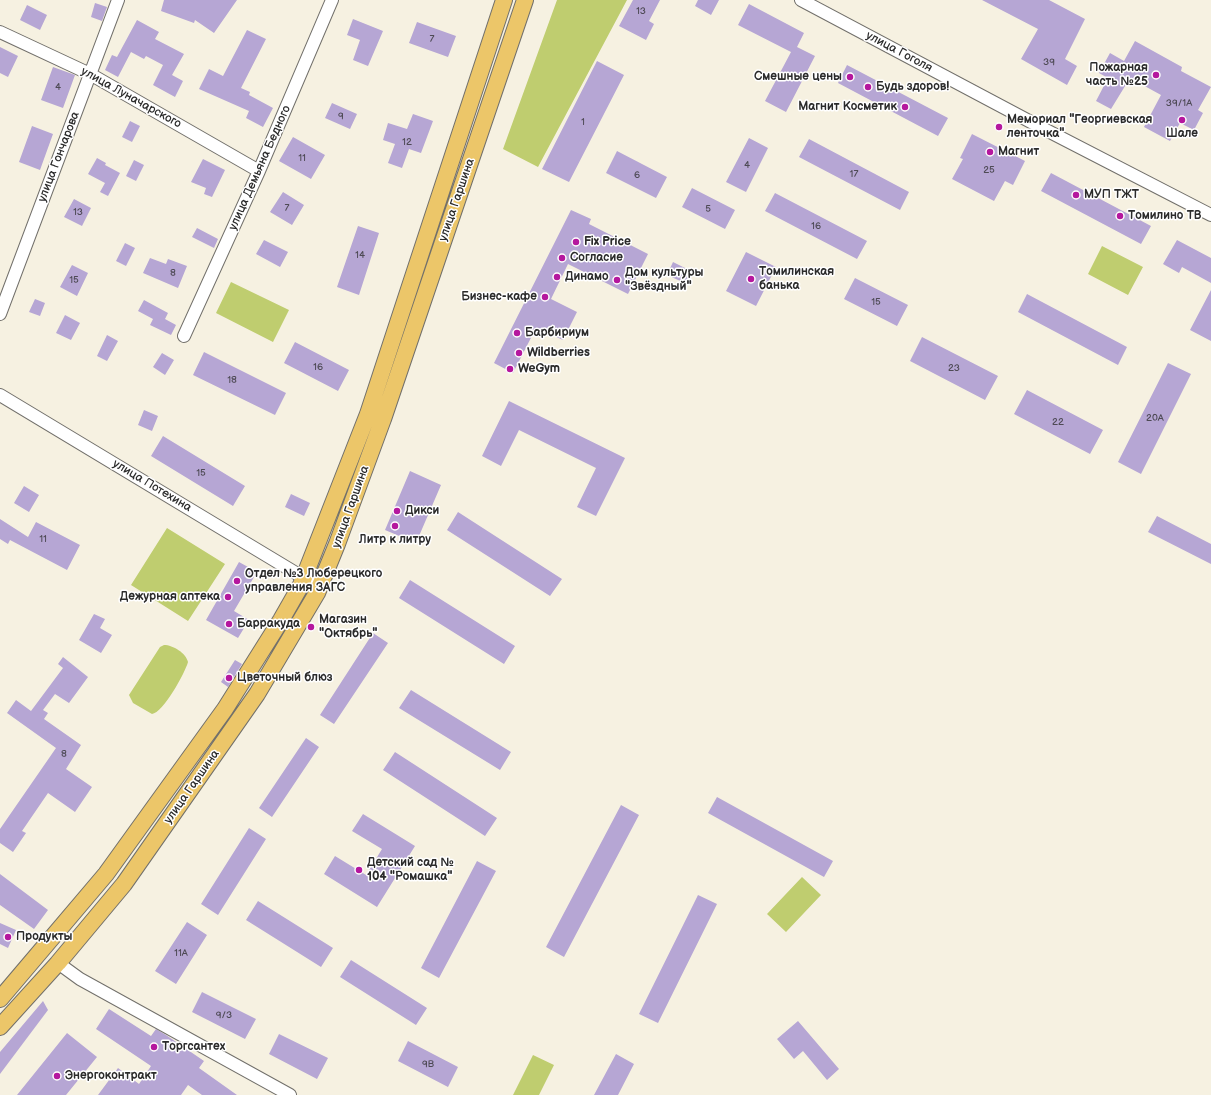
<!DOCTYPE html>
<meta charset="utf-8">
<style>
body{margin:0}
canvas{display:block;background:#f6f1e1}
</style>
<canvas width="1211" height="1095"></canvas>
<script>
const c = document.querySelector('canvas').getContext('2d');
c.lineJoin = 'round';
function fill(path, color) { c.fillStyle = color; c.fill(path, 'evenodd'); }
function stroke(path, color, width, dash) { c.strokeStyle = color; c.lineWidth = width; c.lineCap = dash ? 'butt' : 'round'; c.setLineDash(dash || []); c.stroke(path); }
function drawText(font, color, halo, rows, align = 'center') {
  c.font = font + ' "Balsamiq Sans",sans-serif'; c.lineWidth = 3; c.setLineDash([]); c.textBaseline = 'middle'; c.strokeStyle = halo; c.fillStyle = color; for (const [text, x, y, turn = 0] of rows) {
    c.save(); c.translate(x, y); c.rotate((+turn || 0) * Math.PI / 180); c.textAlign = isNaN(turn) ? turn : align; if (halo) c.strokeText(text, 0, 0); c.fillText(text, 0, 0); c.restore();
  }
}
fill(new Path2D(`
 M557 0H627L538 167 503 149Z
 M1102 246 1143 267 1128 295 1088 274Z
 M231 282 289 310 273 342 216 313Z
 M167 528 225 564 188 621 131 585Z
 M164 645C173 645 186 653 188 662 185 673 163 713 152 714L133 703 129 695 160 647Z
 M802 877 821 895 786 932 767 914Z
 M533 1055 554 1065 539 1095H513Z`), '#bfcd6f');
fill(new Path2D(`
 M164 0H237L214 33 195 20 194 23 161 11Z
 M633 0H660L649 21 654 24 646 40 619 26Z
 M698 0H719L711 15 695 6Z
 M982 0H1049L1085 19 1065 59 1077 66 1067 85 1021 59 1038 29Z
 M95 3 107 7 102 21 91 17Z
 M749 4 804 33 797 47 815 56 786 112 765 101 791 52 738 25Z
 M27 5 47 15 40 30 20 20Z
 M353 19 383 31 368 66 353 60 360 40 347 35Z
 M137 20 159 32 155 39 184 54 172 75 183 81 175 97 153 85 163 65 146 56 144 59 131 52 118 77 105 70 112 55 117 57Z
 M417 22 456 36 448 57 409 43Z
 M247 30 266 39 241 88 250 92 249 95 273 108 263 127 246 118 249 111 199 89 209 69 223 76Z
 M1135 41 1182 67 1181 71 1211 87 1198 110 1203 113 1194 130 1180 123 1170 141 1144 127 1161 95 1130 78 1111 109 1096 101 1108 78 1099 73 1110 53 1124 61Z
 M0 47 18 56 8 77 0 73Z
 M597 61 624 75 569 182 542 169Z
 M847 65 948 118 938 136 838 83Z
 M53 67 75 75 63 108 41 100Z
 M332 103 357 114 350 129 325 118Z
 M413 114 433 121 421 153 409 149 402 168 388 163 395 144 383 140 388 123 407 129Z
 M130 121 140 126 132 142 122 137Z
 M32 126 53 134 40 170 19 162Z
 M972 134 1025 161 1013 185 1005 181 994 201 952 179 963 159 960 158Z
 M293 137 325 155 311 179 279 161Z
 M749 138 768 148 746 192 726 182Z
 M809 139 909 192 900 210 799 157Z
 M617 151 667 177 656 198 606 173Z
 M97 158 106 163 105 165 120 173 108 196 100 192 105 183 88 174Z
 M203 159 225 170 212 197 204 194 206 188 191 182Z
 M134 160 144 165 136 181 126 176Z
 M1051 173 1151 226 1141 244 1041 191Z
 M692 188 735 210 725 229 682 207Z
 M283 192 304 205 292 225 270 212Z
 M775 193 867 241 857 259 765 211Z
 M74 199 91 208 82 226 64 217Z
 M571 210 591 219 589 224 648 254 628 294 568 264 551 299 577 312 563 340 536 328 513 373 494 363Z
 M358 226 379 233 359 295 337 287Z
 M197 228 218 239 214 248 192 237Z
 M264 240 288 252 280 267 256 254Z
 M1177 240 1211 258V283L1182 267 1179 273 1163 264Z
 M125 243 135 248 126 266 116 261Z
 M746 252 776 267 756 306 726 291Z
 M150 258 166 264 168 259 187 266 178 288 143 273Z
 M673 262 693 272 687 284 667 275Z
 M72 265 88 273 77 296 60 287Z
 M855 278 908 305 897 326 844 299Z
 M1211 290V341L1190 330Z
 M1027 294 1127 347 1118 365 1018 312Z
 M35 299 45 303 40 316 29 312Z
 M144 300 168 313 165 319 176 325 171 335 150 325 153 319 138 311Z
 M65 315 80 323 71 340 56 333Z
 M107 335 118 341 107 361 97 356Z
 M922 337 998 376 985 400 910 361Z
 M295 342 349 370 338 391 284 363Z
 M204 352 286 393 275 415 193 375Z
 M162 353 174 360 165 375 153 367Z
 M1168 363 1191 374 1141 474 1118 462Z
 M1027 390 1103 430 1090 454 1014 414Z
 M509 401 625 458 596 516 577 507 596 468 519 430 501 466 482 456Z
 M144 410 158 416 152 431 138 425Z
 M163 436 245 486 233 506 151 456Z
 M410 471 441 485 416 543 385 530Z
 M24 486 39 495 29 512 14 503Z
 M291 494 310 503 304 516 285 507Z
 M458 512 562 579 550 596 447 530Z
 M1157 516 1211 544V564L1148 532Z
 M0 519 28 537 36 522 80 545 67 570 10 540 8 544 0 539Z
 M239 562 257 572 234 611 249 620 238 638 206 620Z
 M410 580 515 646 504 664 399 598Z
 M94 614 105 619 100 628 112 635 101 653 79 640Z
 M373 633 388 643 334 724 320 715Z
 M63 657 88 677 69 703 55 694 43 710 48 713 44 719 81 745 66 769 92 787 75 812 48 793 22 831 26 833 13 852 0 843V829L56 748 7 713 16 700 31 711 63 668 58 664Z
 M235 660 242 664 228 687 221 682Z
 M411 690 511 752 500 770 399 708Z
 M306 738 319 747 272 817 259 808Z
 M395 752 497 818 485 836 383 770Z
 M717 797 833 861 824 877 708 813Z
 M621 805 639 815 564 957 546 947Z
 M363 814 415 846 377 907 324 874 335 856 366 875 382 849 352 831Z
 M249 828 266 839 218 915 201 904Z
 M477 861 496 871 439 978 421 968Z
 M0 874 48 910 34 929 0 905Z
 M698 895 717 904 658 1023 639 1014Z
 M258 901 333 948 321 967 246 920Z
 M187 922 207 935 176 984 155 971Z
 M0 923 16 930 8 948 0 944Z
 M351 960 427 1008 416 1025 340 977Z
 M202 992 256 1019 245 1039 192 1012Z
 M43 1001 48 1010 0 1074V1052Z
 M109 1009 151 1036 156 1029 166 1035 204 1061 199 1068 237 1095H202L188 1085 181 1095H98L118 1068 139 1084 151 1066 96 1029Z
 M798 1021 839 1069 827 1080 803 1051 794 1059 777 1039Z
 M67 1033 97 1057 66 1095H17Z
 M279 1034 328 1058 317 1079 269 1054Z
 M408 1041 458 1067 448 1087 398 1061Z
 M616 1054 634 1064 618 1095H594Z`), '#b6a6d4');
const minor = new Path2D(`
 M801 0 1046 130 1211 215
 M0 32 90 74 259 171
 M0 314 118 0
 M184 336 259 171 332 0
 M0 395 304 578 321 585
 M58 963 80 979 290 1095`);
const major = new Path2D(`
 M0 999 106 874 225 709 281 620 301 585 368 414 504 0
 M0 1027 58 963 124 884 257 694 317 593 337 544 383 419 525 0`);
stroke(minor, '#72706b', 14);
stroke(major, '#72706b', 18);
stroke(minor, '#fff', 12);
stroke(major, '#ecc669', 16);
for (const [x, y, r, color] of [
 [1156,75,4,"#b5179e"],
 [850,77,4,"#b5179e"],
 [868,87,4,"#b5179e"],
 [905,107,4,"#b5179e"],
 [1182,120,4,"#b5179e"],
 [999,127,4,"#b5179e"],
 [990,152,4,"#b5179e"],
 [1076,195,4,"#b5179e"],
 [1120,216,4,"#b5179e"],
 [576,242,4,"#b5179e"],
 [562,258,4,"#b5179e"],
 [557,277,4,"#b5179e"],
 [751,279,4,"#b5179e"],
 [617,280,4,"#b5179e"],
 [545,297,4,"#b5179e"],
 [517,333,4,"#b5179e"],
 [519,353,4,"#b5179e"],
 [510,369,4,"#b5179e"],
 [397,511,4,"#b5179e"],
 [395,526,4,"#b5179e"],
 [237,581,4,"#b5179e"],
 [228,597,4,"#b5179e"],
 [229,624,4,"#b5179e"],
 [311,627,4,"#b5179e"],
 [229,678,4,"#b5179e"],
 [359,870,4,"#b5179e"],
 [8,937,4,"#b5179e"],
 [154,1047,4,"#b5179e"],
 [57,1076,4,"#b5179e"]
]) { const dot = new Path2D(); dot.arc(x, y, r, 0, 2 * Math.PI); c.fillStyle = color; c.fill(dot); stroke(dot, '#fff', 1.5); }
drawText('10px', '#4e4a55', null, [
 ["13",641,11],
 ["7",432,39],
 ["39",1049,62],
 ["4",58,87],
 ["39/1А",1179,103],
 ["9",341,116],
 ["1",583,122],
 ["12",407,142],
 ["11",302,158],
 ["4",747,165],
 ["25",989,170],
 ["17",854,174],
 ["6",637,175],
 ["7",287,208],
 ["5",708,209],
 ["13",78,212],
 ["16",816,226],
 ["14",360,255],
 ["8",173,273],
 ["15",74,280],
 ["15",876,302],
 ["16",318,367],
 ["23",954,368],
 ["18",232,380],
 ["20А",1155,418],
 ["22",1058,422],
 ["15",201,473],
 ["11",43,539],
 ["8",64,754],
 ["11А",181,953],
 ["9/3",224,1015],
 ["9В",428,1064]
]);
drawText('12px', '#2b2b2b', '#fff', [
 ["улица Гоголя",899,52,28],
 ["улица Луначарского",131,98,29],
 ["улица Гончарова",59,157,-69],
 ["улица Демьяна Бедного",260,168,-66],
 ["улица Гаршина",457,200,-71],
 ["улица Потехина",152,486,31],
 ["улица Гаршина",351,507,-70],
 ["улица Гаршина",192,787,-55]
]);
drawText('bold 12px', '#2b2b2b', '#fff', [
 ["Пожарная",1148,68,"right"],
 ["часть №25",1148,82,"right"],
 ["Смешные цены",842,77,"right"],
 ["Будь здоров!",876,87],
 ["Магнит Косметик",897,107,"right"],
 ["Мемориал \"Георгиевская",1007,120],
 ["ленточка\"",1007,134],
 ["Шале",1182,134,"center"],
 ["Магнит",998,152],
 ["МУП ТЖТ",1084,195],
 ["Томилино ТВ",1128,216],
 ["Fix Price",584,242],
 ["Согласие",570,258],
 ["Томилинская",759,272],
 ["банька",759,286],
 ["Дом культуры",625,273],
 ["\"Звёздный\"",625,287],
 ["Динамо",565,277],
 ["Бизнес-кафе",537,297,"right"],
 ["Барбириум",525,333],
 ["Wildberries",527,353],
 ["WeGym",518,369],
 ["Дикси",405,511],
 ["Литр к литру",395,540,"center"],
 ["Отдел №3 Люберецкого",245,574],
 ["управления ЗАГС",245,588],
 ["Дежурная аптека",220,597,"right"],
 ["Магазин",319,620],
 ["\"Октябрь\"",319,634],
 ["Барракуда",237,624],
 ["Цветочный блюз",237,678],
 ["Детский сад №",367,863],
 ["104 \"Ромашка\"",367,877],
 ["Продукты",16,937],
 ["Торгсантех",162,1047],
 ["Энергоконтракт",65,1076]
], 'left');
</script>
